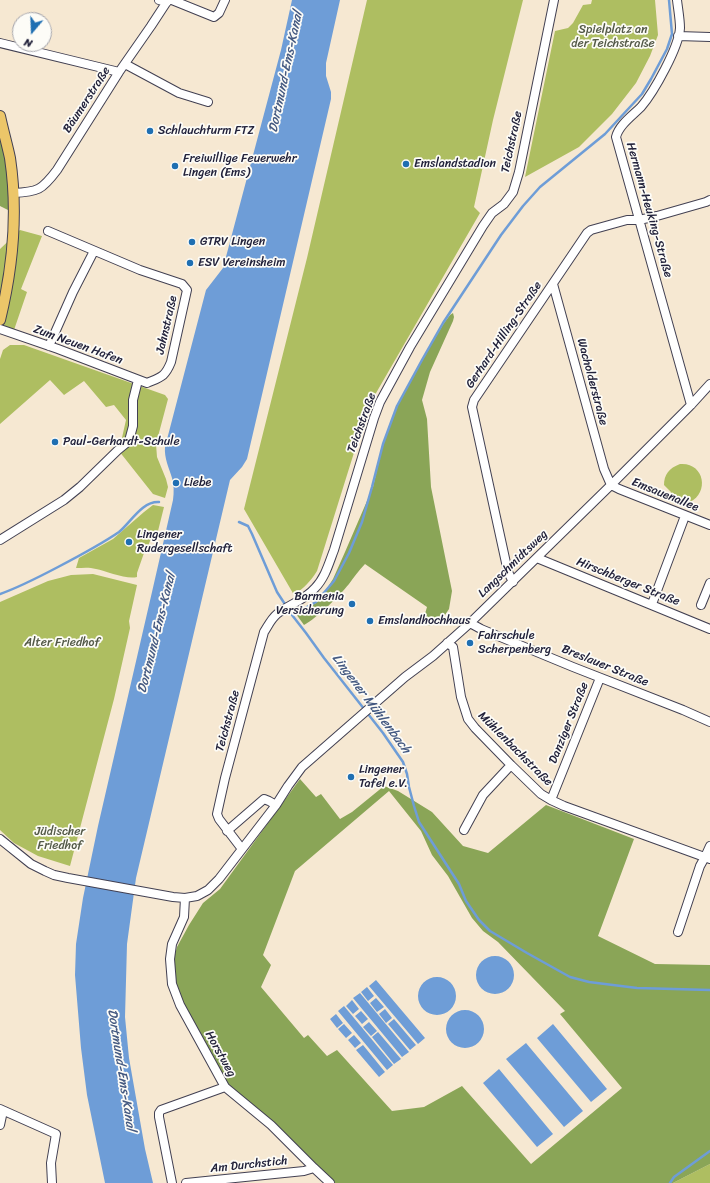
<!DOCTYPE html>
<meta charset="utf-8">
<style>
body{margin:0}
#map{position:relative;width:710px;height:1183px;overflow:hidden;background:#f6e8d2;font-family:Sriracha,sans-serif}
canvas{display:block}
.north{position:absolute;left:12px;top:12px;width:40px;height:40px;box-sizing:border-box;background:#fdfcf7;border:1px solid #a5a5ac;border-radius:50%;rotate:199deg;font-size:11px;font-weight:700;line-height:16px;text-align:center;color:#22223b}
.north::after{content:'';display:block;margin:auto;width:14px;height:18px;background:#1f6fb2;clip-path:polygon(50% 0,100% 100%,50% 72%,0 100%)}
</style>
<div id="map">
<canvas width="710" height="1183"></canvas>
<div class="north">N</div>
</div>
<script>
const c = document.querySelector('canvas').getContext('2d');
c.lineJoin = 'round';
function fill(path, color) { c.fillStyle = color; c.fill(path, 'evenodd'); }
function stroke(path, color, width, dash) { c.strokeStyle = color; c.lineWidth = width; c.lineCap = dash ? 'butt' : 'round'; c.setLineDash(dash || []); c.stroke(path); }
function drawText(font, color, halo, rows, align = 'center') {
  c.font = font + ' Sriracha,sans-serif'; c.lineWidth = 3.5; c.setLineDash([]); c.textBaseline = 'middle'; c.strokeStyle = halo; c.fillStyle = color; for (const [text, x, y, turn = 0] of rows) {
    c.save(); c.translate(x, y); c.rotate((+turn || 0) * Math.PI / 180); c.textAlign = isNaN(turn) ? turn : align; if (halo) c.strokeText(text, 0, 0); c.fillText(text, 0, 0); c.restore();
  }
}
fill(new Path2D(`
 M367 0H523L493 120 474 207 480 213 372 400 367 411 317 571C310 582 304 588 294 595L244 509 307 258Z
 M592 0H655L658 35 650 56 636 83 612 114 579 147 525 177 555 31 568 28 573 23 583 5 591 4Z
 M20 230 42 236 21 289 27 292 14 330 0 324V249Z
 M10 345H24L165 395 168 399 156 444 157 457 166 479 168 487 165 498 153 494 119 451 126 420 114 405 106 407 84 381 64 395 50 380 0 424V359L3 350Z
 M680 464C704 462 710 492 690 502 688 503 686 504 684 503 682 502 681 500 679 499L676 500 675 503 669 501 671 492 664 485C664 475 669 468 680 464Z
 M153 505 164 507 157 535 150 541 148 546 144 553 137 573V577C127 580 106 571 96 569 89 567 83 568 76 568L79 558 113 539 144 512Z
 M93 574 137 585 129 621 130 628 114 699 70 866 38 856 14 843 0 830V602L48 581 71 575Z
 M710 1164V1183H673Z`), '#aebe61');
fill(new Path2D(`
 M0 116 14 213 0 206Z
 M453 313 454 317 453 321 430 372 422 400 427 419 431 487 452 591 449 609 441 621 429 626 424 617 427 607 365 564C359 570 354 577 349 584 339 596 317 618 304 625L296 614 316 603 322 596 333 579 345 552 373 487 383 444 397 406 422 360 444 323 450 315Z
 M300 779 316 797 321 794 340 819 352 812 384 786 398 791 432 812 463 846 488 853 546 805 634 839 598 936 655 964 710 965V1164L673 1183H333L220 1083 181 1006 171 969 177 947 189 925 203 903 220 889ZM389 791 421 831 432 855 448 876 472 918 483 931 498 942 565 1011 560 1014 622 1088 531 1164 462 1086 424 1107 392 1111 337 1050 327 1056 308 1035 304 1038 261 987 271 965 263 955 295 871Z`), '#8aa557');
fill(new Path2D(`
 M292 0H340L326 63V76L331 92V99L247 459 242 467 230 480 136 878 127 944 125 1017 129 1058 145 1149 153 1183H105L87 1095 81 1048 75 975 76 944 83 898 98 826 152 592 173 500C174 492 174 485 172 478 169 468 164 458 165 447L206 290 223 268 281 50Z
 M476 975a19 19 0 1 1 38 0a19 19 0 1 1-38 0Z
 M418 996a19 19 0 1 1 38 0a19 19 0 1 1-38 0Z
 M376 980 425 1038 418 1044 369 986Z
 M367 987 374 996 368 1001 361 992Z
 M360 993 409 1052 402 1057 353 998Z
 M376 998 384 1007 377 1012 370 1003Z
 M352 1000 359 1009 353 1014 346 1006Z
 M344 1006 393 1065 387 1070 338 1011Z
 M385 1009 392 1018 386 1023 379 1014Z
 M446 1029a19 19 0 1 1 38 0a19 19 0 1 1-38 0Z
 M361 1011 368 1019 362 1024 355 1016Z
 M336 1014 343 1023 337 1028 330 1019Z
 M394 1019 416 1045 410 1050 388 1024Z
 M369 1022 377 1031 371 1036 363 1027Z
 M344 1024 352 1033 346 1038 338 1029Z
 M553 1024 607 1089 591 1102 537 1038Z
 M378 1032 401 1059 394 1064 372 1037Z
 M354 1035 361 1043 355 1048 348 1040Z
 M526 1043 583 1111 564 1127 506 1059Z
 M363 1045 385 1072 379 1077 356 1050Z
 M499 1069 553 1134 537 1147 483 1083Z`), '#6e9dd7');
stroke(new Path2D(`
 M239 522 248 526 252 534 277 592 292 615 306 633 324 658 383 733 403 762 407 774 409 787 414 806 419 822 459 884 466 901 479 920 490 931 527 953 570 977 589 982 637 988 710 990
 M0 594C20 587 39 577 58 567 79 556 100 545 119 532 131 522 142 501 159 502
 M292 615 316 602 334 581 349 553 362 522 372 487 383 444 397 406 422 360 443 323 501 235 523 206 540 187 605 134 642 94 651 79 667 49 672 34 669 0
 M670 1183 674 1177 710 1151`), '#6e9dd7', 2.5);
const minor = new Path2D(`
 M159 0 167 2
 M172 0 214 17 219 13 225 0
 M677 0C678 9 680 19 680 28 679 47 654 92 641 107 632 116 619 125 616 137L691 405
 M678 36 710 37
 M0 43 119 72
 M125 64 179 93 208 102
 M13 193C38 192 42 190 57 170L119 72 151 26 168 0
 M553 284 604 469 611 485
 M0 329 58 349 147 383C161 377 165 377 171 362L187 290 182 284 140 270 48 231
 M49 346 73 292 94 251
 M611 485 619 489 710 525
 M0 540 64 500 80 487 118 450 129 441 133 426V400L138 380
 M537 558 710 629
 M513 582 508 572 472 407 474 400 587 233 591 230 627 220H639L657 216 706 202 710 200
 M652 604 685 516
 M701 605 710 583
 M470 623 481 629 573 667 683 710 710 722
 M447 643 453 647 461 697 468 719 475 728 511 765 541 794 551 800 564 806 710 859
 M551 800 600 678
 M464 830 483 795 511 765
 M227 831 264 799 269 801 276 805
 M0 839 31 864 45 871 54 875 68 878 173 897 185 898 197 896 208 890 219 879 276 805 288 786 302 767 405 677 433 656 470 623 611 485 691 405 710 384
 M242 849 219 819 217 814 225 778 264 632C268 626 271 619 277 614 288 605 305 600 315 588 325 578 329 563 334 550L374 418 380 402 410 347 483 226 492 213 504 204 513 192 519 172 554 0
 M185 898 184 917 172 944 170 959 172 984 180 1005 225 1087 271 1125 314 1168 330 1183
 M678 932 700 866 705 857 710 846
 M0 1109 56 1134 51 1163 52 1183
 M0 1125 3 1111
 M172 1183 159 1117V1113L161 1110 225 1087
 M186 1183 304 1171 314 1168`);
const major = new Path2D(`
 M0 116C3 130 7 144 10 158 18 212 13 267 0 320`);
stroke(minor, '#424052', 10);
stroke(major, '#424052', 12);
stroke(minor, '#fff', 8);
stroke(major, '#ecc669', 10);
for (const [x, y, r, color] of [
 [150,131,4,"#1f6fb2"],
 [406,164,4,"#1f6fb2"],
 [175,166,4,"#1f6fb2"],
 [192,242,4,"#1f6fb2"],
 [190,263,4,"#1f6fb2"],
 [55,442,4,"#1f6fb2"],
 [176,483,4,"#1f6fb2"],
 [129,542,4,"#1f6fb2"],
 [352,604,4,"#1f6fb2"],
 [370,621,4,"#1f6fb2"],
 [470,643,4,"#1f6fb2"],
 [351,777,4,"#1f6fb2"]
]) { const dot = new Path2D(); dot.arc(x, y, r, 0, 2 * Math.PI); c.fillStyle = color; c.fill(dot); stroke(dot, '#fdfcf7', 1.5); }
drawText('12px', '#535948', '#fdfcf7', [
 ["Spielplatz an",613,30],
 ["der Teichstraße",613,44],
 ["Alter Friedhof",62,643],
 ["Jüdischer",60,832],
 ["Friedhof",60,846]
]);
drawText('12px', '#22223b', '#fdfcf7', [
 ["Bäumerstraße",87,100,-57],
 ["Teichstraße",512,142,-78],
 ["Hermann-Heuking-Straße",649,210,74],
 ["Jahnstraße",167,325,-77],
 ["Gerhard-Hilling-Straße",504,335,-56],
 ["Zum Neuen Hafen",78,345,20],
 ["Wacholderstraße",592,382,75],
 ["Teichstraße",362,423,-70],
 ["Emsauenallee",665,495,22],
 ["Langschmidtsweg",513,564,-44],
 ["Hirschberger Straße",628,582,22],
 ["Breslauer Straße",605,666,22],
 ["Teichstraße",228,721,-75],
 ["Danziger Straße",569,723,-68],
 ["Mühlenbachstraße",515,749,45],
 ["Horstweg",220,1054,61],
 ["Am Durchstich",249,1165,-6]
]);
drawText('12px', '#22223b', '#fdfcf7', [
 ["Schlauchturm FTZ",158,131],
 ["Freiwillige Feuerwehr",183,159],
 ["Lingen (Ems)",183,173],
 ["Emslandstadion",414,164],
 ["GTRV Lingen",200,242],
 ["ESV Vereinsheim",198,263],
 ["Paul-Gerhardt-Schule",63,442],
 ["Liebe",184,483],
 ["Lingener",137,535],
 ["Rudergesellschaft",137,549],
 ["Barmenia",344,597,"right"],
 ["Versicherung",344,611,"right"],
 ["Emslandhochhaus",378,621],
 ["Fahrschule",478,636],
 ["Scherpenberg",478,650],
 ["Lingener",359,770],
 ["Tafel e.V.",359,784]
], 'left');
drawText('italic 13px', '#445981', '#fdfcf7', [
 ["Dortmund-Ems-Kanal",286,72,-78],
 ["Dortmund-Ems-Kanal",157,633,-76],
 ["Lingener Mühlenbach",371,704,53],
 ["Dortmund-Ems-Kanal",121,1070,81]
]);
</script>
